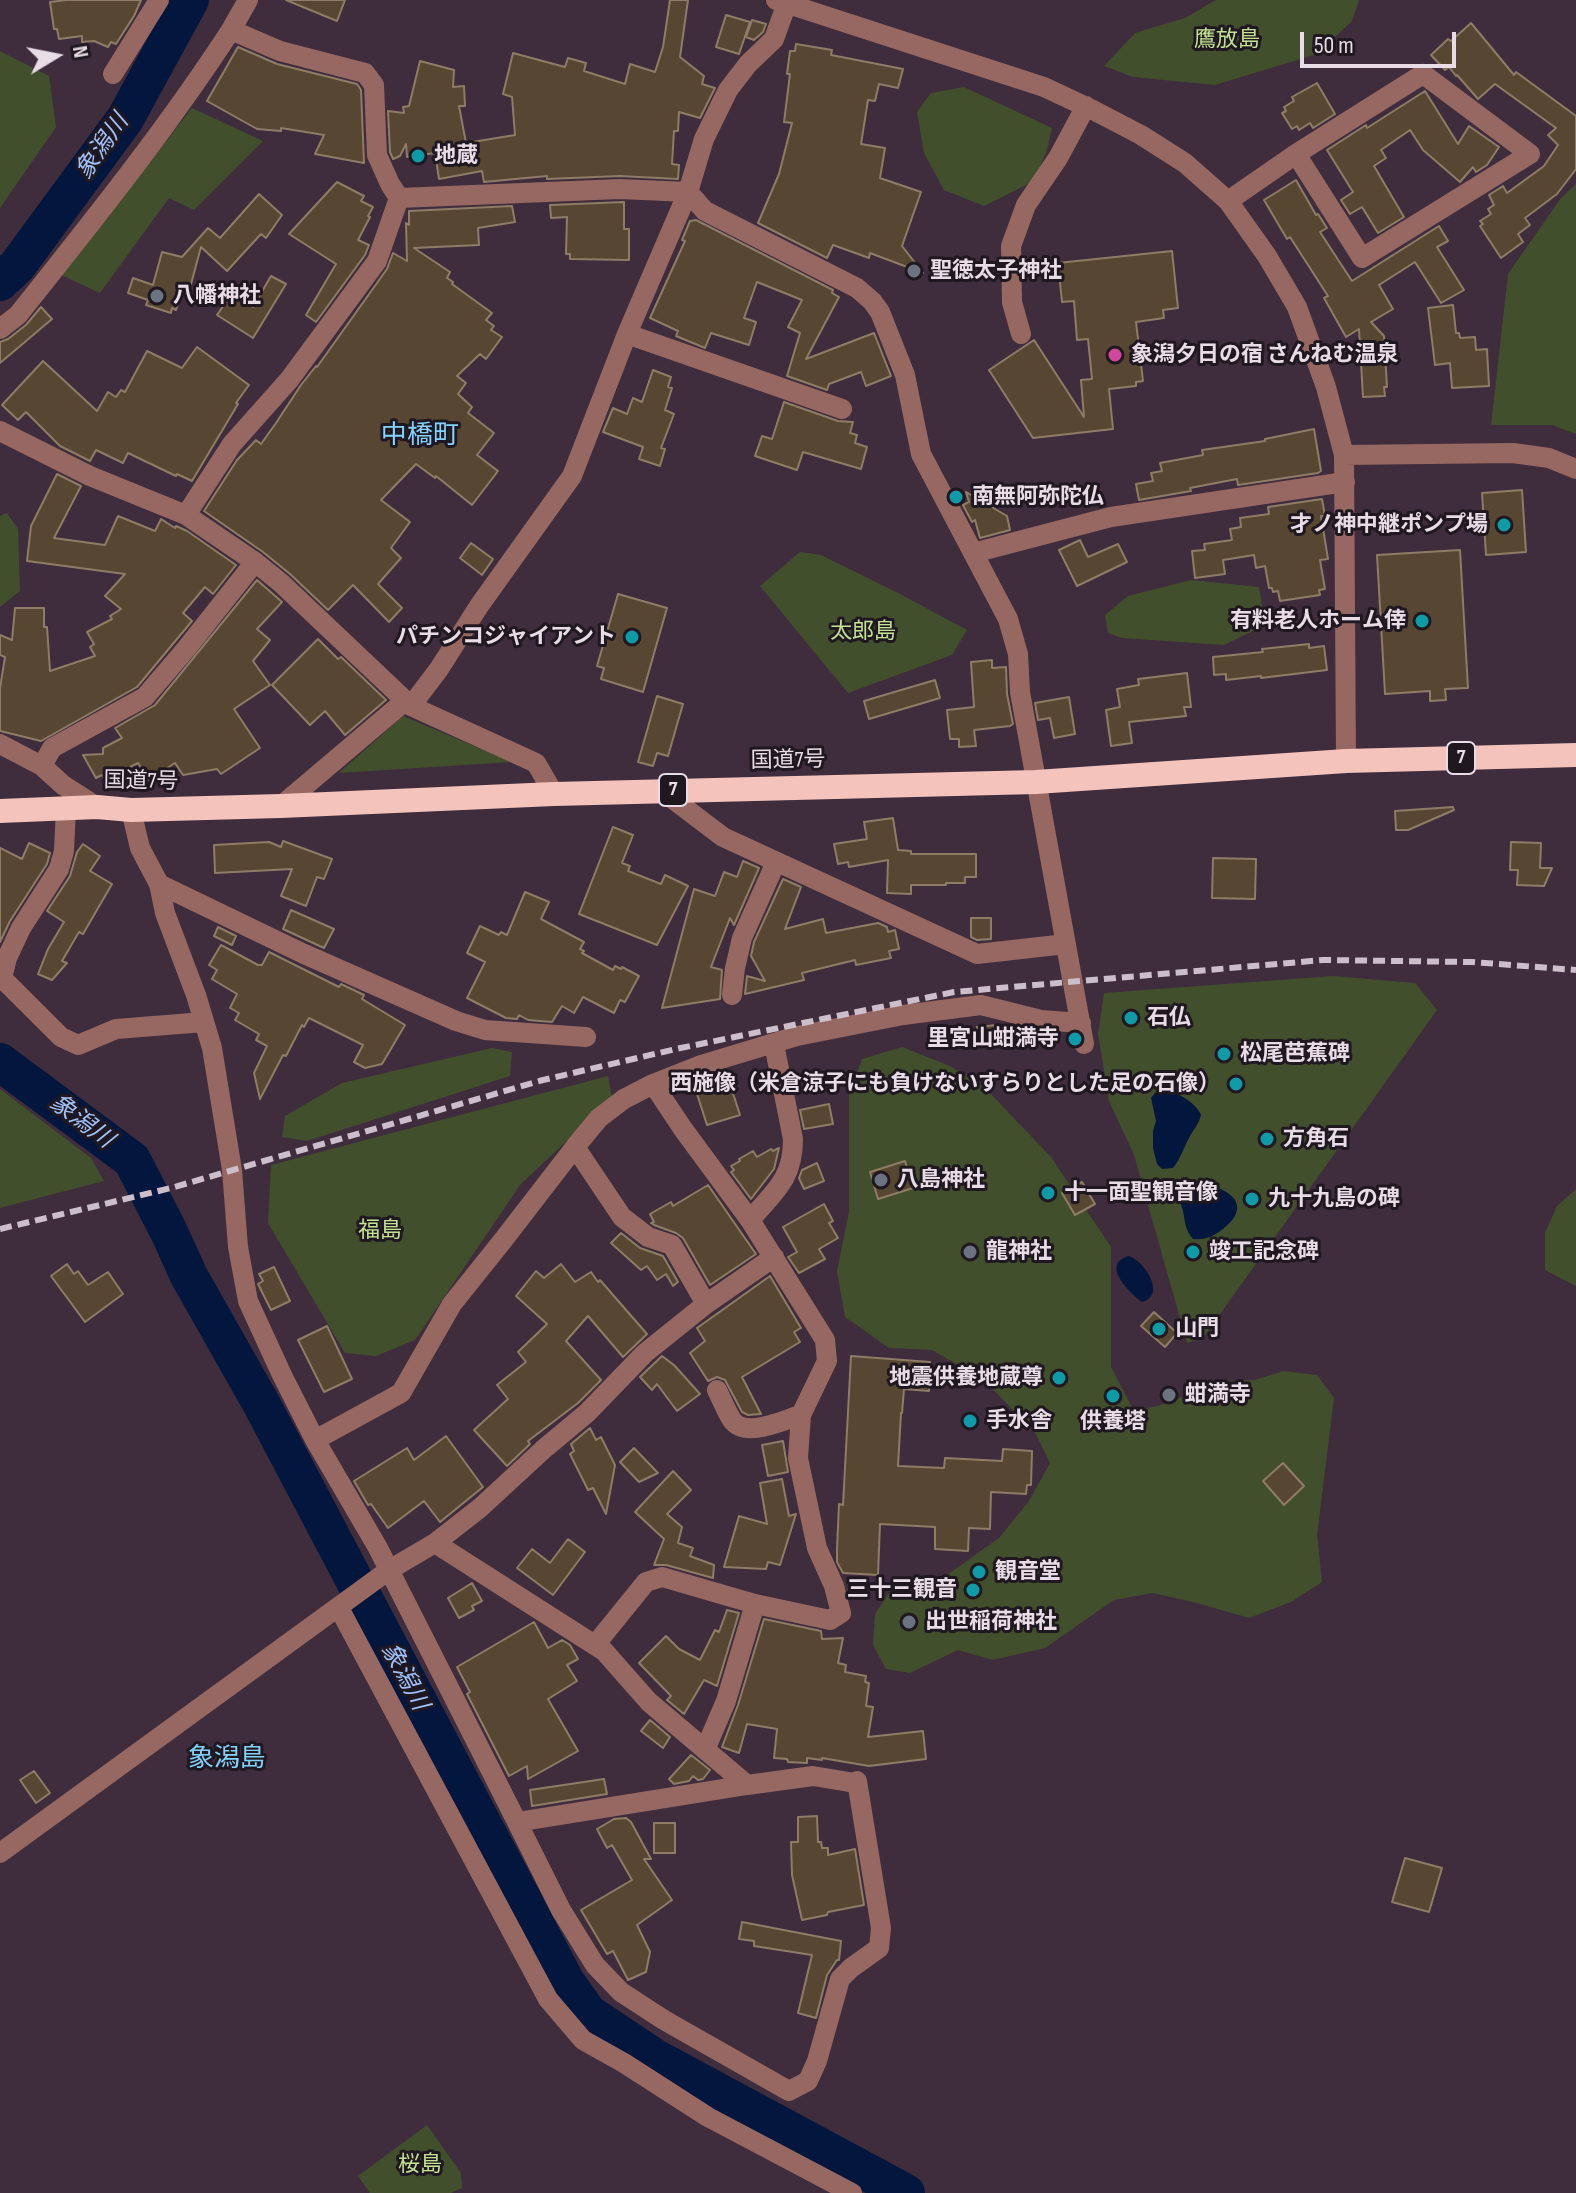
<!DOCTYPE html>
<meta charset="utf-8">
<style>
body{margin:0}
#map{position:relative;width:1576px;height:2193px;overflow:hidden;background:#3f2c3d;font-family:"Sofia Sans Condensed",sans-serif}
canvas{display:block}
.north{position:absolute;left:16px;top:16px;width:80px;height:80px;-webkit-text-stroke:6px #201820;paint-order:stroke;rotate:80deg;font-size:22px;font-weight:700;line-height:32px;text-align:center;color:#e8dce7}
.north::after{content:'';display:block;margin:auto;width:28px;height:36px;background:#e8dce7;clip-path:polygon(50% 0,100% 100%,50% 72%,0 100%)}
.scale{position:absolute;left:1300px;top:32px;width:156px;height:36px;box-sizing:border-box;border:4px solid #e8dce7;border-top:0;padding-left:10px;font-size:24px;line-height:28px;white-space:nowrap;color:#e8dce7;-webkit-text-stroke:6px #201820;paint-order:stroke}
</style>
<div id="map">
<canvas width="1576" height="2193"></canvas>
<div class="north">N</div>
<div class="scale">50 m</div>
</div>
<script>
const c = document.querySelector('canvas').getContext('2d');
c.lineJoin = 'round';
function fill(path, color) { c.fillStyle = color; c.fill(path, 'evenodd'); }
function stroke(path, color, width, dash) { c.strokeStyle = color; c.lineWidth = width; c.lineCap = dash ? 'butt' : 'round'; c.setLineDash(dash || []); c.stroke(path); }
function drawText(font, color, halo, rows, align = 'center') {
  c.font = font + ' "Sofia Sans Condensed","Noto Sans JP",sans-serif'; c.lineWidth = 6; c.setLineDash([]); c.textBaseline = 'middle'; c.strokeStyle = halo; c.fillStyle = color; for (const [text, x, y, turn = 0] of rows) {
    c.save(); c.translate(x, y); c.rotate((+turn || 0) * Math.PI / 180); c.textAlign = isNaN(turn) ? turn : align; if (halo) c.strokeText(text, 0, 0); c.fillText(text, 0, 0); c.restore();
  }
}
fill(new Path2D(`
 M1216 0H1359L1352 21 1317 54 1215 85 1133 77 1104 66 1135 33 1185 18Z
 M0 51 49 76 56 127 0 208Z
 M964 87 1052 128 1047 150 1034 181 984 206 944 190 924 153 917 112 931 93Z
 M192 108 263 141 194 210 169 198 100 293 61 275Z
 M1576 184V434L1552 425H1491L1508 274 1561 198Z
 M7 513 18 529 20 591 0 607V516Z
 M800 552 821 555 900 594 967 630 952 655 848 693 760 586Z
 M1191 580 1259 587 1263 611 1261 627 1224 645 1122 638 1108 633 1105 615 1128 596Z
 M403 716 512 762 339 773Z
 M1333 976 1415 983 1437 1010 1203 1338 1187 1343 1134 1155 1109 1101 1098 1034 1104 993Z
 M902 1047 950 1066 986 1089 1051 1157 1111 1247V1367L1134 1411 1161 1405 1223 1381 1255 1380 1283 1371 1317 1375 1334 1398 1317 1535 1322 1582 1291 1602 1249 1618 1197 1603 1153 1593 1114 1600 1045 1648 992 1660 958 1650 910 1673 886 1669 873 1645 875 1614 890 1591 947 1575 999 1538 1029 1501 1050 1463 1036 1434 984 1380 932 1350 889 1348 845 1317 837 1271 849 1212V1094L862 1059Z
 M492 1048 512 1052 510 1076 307 1141 282 1137 285 1116 342 1083Z
 M608 1076 612 1098 520 1185 415 1340 376 1356 345 1353 268 1223 271 1165Z
 M0 1089 91 1158 104 1181 0 1208Z
 M1576 1189V1286L1545 1270V1233L1557 1206Z
 M427 2125 461 2173 462 2188 451 2193H370L358 2176Z`), '#424f2d');
fill(new Path2D(`
 M1163 1089C1175 1091 1197 1103 1201 1115 1199 1124 1193 1130 1189 1138 1183 1149 1181 1158 1173 1168L1162 1169 1157 1164 1153 1148V1131L1156 1121 1151 1098 1155 1093Z
 M1189 1181C1217 1183 1260 1200 1223 1229 1212 1237 1206 1240 1193 1239 1181 1225 1187 1214 1179 1201 1177 1197 1174 1194 1173 1189L1176 1185Z
 M1129 1256C1145 1262 1167 1295 1142 1302 1129 1292 1100 1264 1129 1256Z`), '#02163e');
stroke(new Path2D(`
 M0 282 17 266 125 119 190 0
 M0 1062 132 1160 169 1232 189 1276 262 1405 566 1982 588 2013 657 2059 906 2193`), '#02163e', 38);
const building = new Path2D(`
 M66 0H141L134 16 116 44 111 42 108 47 94 41 82 42V36L59 39 57 29H54L50 2Z
 M286 0H345L337 21Z
 M670 0H688L680 57 704 76 702 84 715 88 700 118 679 112 678 131H674L672 164 679 165 678 179 620 176 547 179V176L484 182 482 171 439 179 435 153 407 157 406 144 400 156 393 159 390 152 388 111 404 113 403 107 409 106 420 61 454 70 453 87 464 86 465 106H459L466 143 515 135 512 97 503 94 513 53 565 67 568 58 586 63 584 71 625 84 630 64 655 72 663 47Z
 M726 15 750 22 739 54 716 47Z
 M752 20 766 24 763 32 754 40 746 37Z
 M1471 23 1514 75 1516 72 1576 116V169L1557 194 1525 218 1530 225 1518 234 1523 242 1501 258 1480 226 1483 224 1480 221 1491 214 1488 209 1494 205 1489 195 1503 186 1507 193 1544 166 1558 145 1548 135 1556 128 1495 84 1478 99 1457 75 1456 76 1449 67 1445 70 1431 55 1448 39 1451 41Z
 M796 44 832 50 831 55 903 69 898 88 879 84 875 101 868 100 861 144 885 148 880 178 921 192 902 246 923 273 870 253 869 258 833 245 827 258 758 223 779 174 792 123 784 122 790 74H787L790 51H795Z
 M238 47 277 64 357 84 361 90 364 163 315 154 324 135 281 128V131L257 129 207 101Z
 M1317 83 1335 114 1313 128 1310 123 1299 130 1297 126 1292 129 1282 113 1286 111 1284 107 1294 101 1292 97Z
 M1425 91 1458 144 1469 126 1499 147 1487 165 1476 172 1473 167 1460 182 1423 150 1410 130 1381 150 1386 158 1374 166 1404 217 1378 233 1362 207 1350 214 1341 200 1353 192 1327 150 1366 125 1367 128Z
 M1296 180 1316 215 1318 214 1327 228 1320 232 1352 281 1439 226 1448 241 1437 247 1464 290 1441 303 1415 262 1379 285 1393 309 1371 322 1384 336 1387 387H1384L1385 396 1363 397 1359 329 1346 337 1324 298 1328 296 1290 237 1287 239 1264 200Z
 M337 182 364 196 361 201 373 207 368 216 370 217 358 240 369 245 365 255 316 322 306 315 336 264 289 234Z
 M259 194 282 215 266 238 261 234 227 271 201 247 191 284 185 283 176 310 172 308 171 313 146 305 148 300 128 293 133 278 153 285 162 252 182 257 208 228 220 238Z
 M624 202V229H629V260L570 259V254H566L567 217 551 218 550 205Z
 M512 206 515 222 478 228 479 245 414 248 450 272 447 278 453 282 452 284 492 313 486 320 494 326 491 330 502 337 486 359 480 354 457 376 466 383 458 394 472 407 468 413 494 433 477 455 498 471 472 505 436 476 435 478 416 464 381 500 410 522 391 548 401 558 378 584 402 608 389 622 353 585 328 610 290 574 263 552 204 511 237 460 256 440 261 444 276 423 301 385 316 366 317 367 387 269 393 253 407 261 406 223 409 225V211Z
 M696 220 833 290 832 293 839 297 806 359 874 333 891 376 866 386 861 372 829 384 827 390 787 376 800 333 788 327 802 300 757 282 744 318 756 322 749 345 711 333 705 348 676 336 678 331 650 318 685 241 682 240 690 221Z
 M1172 251 1178 308 1163 310 1164 318 1136 322 1143 381 1136 382V386L1109 389 1113 429 1033 438 989 370 1034 340 1084 417 1081 380 1092 379 1088 339 1077 340 1074 301 1062 302 1058 263Z
 M271 276 286 284 253 338 217 315 232 293 253 307Z
 M1453 305 1456 333H1459L1460 338 1475 337 1476 350 1487 349 1489 386 1452 388 1450 363 1435 365 1428 308Z
 M41 307 52 319 0 363V342L8 339 26 325Z
 M197 347 249 385 236 403 238 404 192 481 177 474 176 476 128 453 123 463 96 450 90 461 60 446 26 412 18 420 2 405 43 361 97 411 108 392 116 397 121 390 125 392 147 351 182 368Z
 M653 370 671 377 668 387 672 388 665 410 674 414 661 448 665 449 660 466 639 459 643 447 603 432 613 408 627 414 633 398 642 402Z
 M784 402 838 421 853 422 850 433 857 435 855 443 867 447 861 469 803 452 797 470 755 456 762 436 772 439Z
 M1314 429 1321 471 1318 473 1238 485 1237 479 1190 488 1191 491 1139 500 1136 484 1153 481 1151 473 1162 471 1160 463 1203 455 1202 450 1265 441V439Z
 M57 474 81 486 54 538 105 545 118 516 155 531 161 519 175 528 176 526 187 531 236 565 213 594 205 587 183 613 192 621 137 687 41 741 0 731V688L5 657 0 655V635L12 640 15 608H44V627H47L50 671 95 656 90 647 94 644 87 632 112 619 110 616 121 609 105 596 125 574 27 561 31 526Z
 M1522 490 1526 552 1486 555 1482 493Z
 M966 492 1007 516 1010 530 980 538 975 520 972 522 963 505 969 502Z
 M1322 499 1325 516H1321L1328 559 1320 560 1325 589 1319 590 1320 595 1280 601 1278 591 1273 592 1272 588H1269L1265 566 1256 568 1254 555 1223 560 1225 574 1195 578 1192 551 1205 550 1204 544 1232 540 1230 529 1241 527 1240 518 1269 514 1268 507Z
 M1080 540 1088 557 1118 544 1127 562 1077 586 1059 550Z
 M471 543 493 559 482 575 460 558Z
 M1460 550 1468 688 1445 689 1446 700 1430 701V691L1385 694 1377 555Z
 M257 580 282 602 257 629 270 640 253 661 270 685 234 709 260 748 221 774 217 769 183 775 175 763 149 780 138 763 105 780 102 775 96 778 83 755 103 754V748L122 738 115 728 155 705Z
 M618 594 667 608 643 692 601 679 604 668 597 666Z
 M318 639 338 659 341 657 386 700 345 735 325 711 310 725 272 685Z
 M1309 644V648L1324 646 1327 670 1261 678V676L1226 680V674L1214 675 1213 657 1263 652 1262 649Z
 M992 660V668L1006 667 1007 694 1013 724 1010 726 974 730 976 746 959 747V739H950L947 710 974 707 971 662Z
 M1187 673 1191 707H1184L1186 716 1129 722 1132 743 1111 746 1106 710 1120 707 1117 689 1139 685 1138 679Z
 M935 680 940 698 869 719 864 701Z
 M657 696 683 704 668 756 657 753 653 766 638 762Z
 M1069 697 1075 734 1054 738 1050 718 1038 720 1035 703Z
 M1453 807 1454 810 1408 830H1396L1395 811Z
 M893 818 898 850 911 851V854H976V877H965V883H946V885H911V894L887 893 888 860 849 867 848 862 838 864 834 844 867 839 864 822Z
 M613 827 633 835 622 863 630 866 628 871 661 884 665 875 688 886 657 945 579 914Z
 M283 841 332 859 324 879 317 877 306 906 281 896 292 869 215 873 214 845 269 842 281 847Z
 M1511 842 1541 843 1540 868H1552L1544 886 1517 885 1518 870H1510Z
 M29 843 50 853 47 864 10 921 0 942V848L22 859Z
 M83 844 100 856 90 871 112 884 83 934 79 932 62 961 67 963 52 980 38 974 48 949 64 922 47 911 70 876 77 852Z
 M1213 858 1256 859 1255 899 1212 898Z
 M743 861 759 868 734 925 730 918 711 967 722 970 720 999 662 1008 694 889 715 896 724 872 737 877Z
 M783 879 801 887 785 929 823 919 826 933 878 923 887 927 888 932 895 930 899 949 889 951 891 958 856 965 855 960 802 973 804 980 745 994 747 976 765 981 751 956 754 942Z
 M525 892 549 902 541 919 584 942 580 949 584 951 582 953 613 970 615 966 621 969 622 967 639 976 625 1002 620 1000 614 1013 583 997 574 1013 562 1006 552 1022 528 1020 519 1015 517 1019 506 1018 467 998 485 962 467 953 480 926 499 935 501 932 507 935Z
 M291 910 334 929 324 948 283 929Z
 M971 918H991V939L977 940 971 937Z
 M218 927 236 936 232 945 214 936Z
 M221 945 258 965H262L269 952 339 987 341 984 364 995 362 999 405 1025 382 1064 365 1068 354 1062 363 1045 309 1018 304 1027 302 1025 286 1056 283 1055 260 1099 254 1073 267 1046 256 1040 259 1034 235 1020 239 1013 230 1008 237 994 212 979 217 970 209 965Z
 M997 1025 999 1040 979 1044 977 1027Z
 M730 1084 740 1115 707 1125 697 1094Z
 M829 1104 833 1124 804 1129 800 1110Z
 M779 1148 774 1169 751 1199 731 1172 734 1170 731 1166 740 1161 739 1159 753 1151 757 1157 771 1149 773 1151Z
 M905 1161 913 1188 878 1199 870 1172Z
 M817 1163 824 1181 804 1189 799 1178 802 1170Z
 M1082 1182 1095 1204 1075 1215 1062 1193Z
 M708 1185 756 1254 710 1285 683 1238 676 1233 654 1225 651 1223 654 1222 650 1214 671 1202 673 1206Z
 M824 1204 833 1221 829 1223 838 1238 819 1249 825 1259 799 1273 788 1257 797 1252 783 1227Z
 M621 1233 640 1248 663 1256 678 1282 673 1286 666 1274 657 1280 647 1266 641 1270 611 1243Z
 M67 1264 74 1274 78 1271 88 1285 108 1272 123 1294 85 1322 51 1276Z
 M561 1264 575 1282 591 1272 598 1282 600 1280 647 1334 623 1357 588 1316 566 1341 601 1380 578 1403 528 1441 530 1444 507 1466 474 1430 508 1399 497 1385 526 1362 518 1352 547 1324 516 1296 536 1271 544 1278Z
 M274 1267 290 1301 271 1310 258 1284 263 1281 259 1274Z
 M770 1276 801 1328 794 1332 800 1342 742 1377 761 1414 748 1415 742 1412 725 1380 717 1377 708 1381 690 1353 705 1341 697 1328Z
 M1154 1312 1177 1333 1165 1347 1141 1326Z
 M327 1326 352 1379 324 1392 298 1340Z
 M662 1356 674 1365 700 1394 677 1411 657 1384 652 1390 640 1377Z
 M851 1356 930 1362 929 1391 904 1389 902 1413H901L898 1466 944 1468 945 1458 1002 1461 1003 1449 1032 1451 1031 1485H1027L1026 1494 991 1492 990 1529 969 1528 968 1551 935 1549V1527L880 1524 878 1575 843 1573 837 1562V1549L839 1504 843 1505Z
 M590 1428 596 1440 601 1437 615 1465 606 1514 593 1488 588 1490 570 1454 574 1451 571 1444Z
 M446 1436 483 1487 440 1522 424 1501 388 1528 371 1504 368 1505 354 1481 407 1448 414 1460Z
 M783 1441 788 1472 768 1476 762 1445Z
 M634 1448 658 1473 639 1482 620 1462Z
 M1283 1463 1304 1486 1284 1505 1263 1481Z
 M673 1471 691 1490 667 1514 682 1527 678 1543 693 1548 690 1556 714 1565 713 1578 666 1565H654L664 1539 635 1512Z
 M782 1479 789 1516 796 1514 780 1565 768 1562 766 1569 724 1567 739 1516 767 1524 760 1483Z
 M568 1539 585 1552 553 1595 517 1568 532 1549 550 1563Z
 M472 1583 482 1601 472 1606 474 1610 459 1618 448 1598Z
 M727 1610 739 1613 717 1686 704 1680 684 1714 667 1700 671 1696 639 1663 666 1636 679 1649 700 1660 715 1630 719 1632Z
 M764 1619 821 1631 822 1639 843 1638 838 1663 846 1665 845 1672 866 1676 865 1682 869 1683 866 1706 873 1707 868 1737 923 1731 926 1759 869 1766 822 1758V1760L807 1758V1763L788 1762 787 1759 774 1758 777 1729 747 1724 739 1753 722 1747 738 1705Z
 M534 1622 548 1648 562 1640 570 1645 578 1659 567 1665 577 1681 548 1699 578 1751 528 1779 527 1766 509 1776 467 1694 470 1692 457 1667Z
 M650 1720 670 1737 663 1748 641 1731Z
 M691 1755 710 1770 703 1779 698 1780 693 1776 689 1781 674 1784 669 1779Z
 M34 1771 50 1793 36 1803 20 1780Z
 M604 1779 607 1794 532 1806 530 1790Z
 M817 1816 818 1842H821L822 1848H828V1855L855 1849 864 1905 828 1912 827 1915 802 1920 792 1875 791 1842H798V1817Z
 M626 1818 631 1822 651 1859H644L672 1900 637 1925 650 1952 646 1972 628 1980 613 1951 607 1954 581 1910 632 1880 612 1845 607 1848 597 1829 614 1819Z
 M654 1823H675V1853H654Z
 M1405 1858 1442 1868 1429 1912 1392 1902Z
 M742 1922 841 1941 839 1960H837L827 1975 816 2018 798 2013 812 1955 754 1946V1941L739 1939Z`);
fill(building, '#574732');
stroke(building, '#8e7c66', 2);
stroke(new Path2D(`
 M248 0 231 30 280 51 365 73 374 85 377 155 390 184 399 198
 M776 0 1044 87 1093 110 1141 135 1185 163 1228 201 1267 256 1297 307 1326 387 1344 455 1346 761
 M113 74 159 0
 M399 198 620 189 688 192 705 211 857 288 872 301 880 312 905 375 921 454 1008 619 1018 654 1020 692 1084 1044
 M1228 201 1296 154 1423 74 1530 154 1362 258 1296 154
 M0 329 18 315C92 222 166 130 231 30
 M627 334 842 409
 M1021 334 1012 302 1011 246 1026 205 1058 158 1086 106
 M0 431 90 476 186 515 255 562 281 583 411 706 536 763 554 794
 M1344 455 1513 453 1549 458 1576 469
 M186 515 232 444 289 380 377 261 399 198
 M973 553 1111 517 1345 482
 M411 706 439 669 479 606 572 476 627 334 688 192 704 139 728 90 748 64 774 39 787 3
 M0 744 42 766 63 785 97 807
 M42 766 52 748 145 697 186 649 255 562
 M661 790 723 837 977 954 1066 944
 M281 806 405 701
 M66 808 64 851 59 869 21 928 7 958 2 978 61 1037 78 1045 116 1029 204 1022
 M131 810 140 848 159 884 165 913 196 995 212 1048 232 1170 238 1247 248 1301 282 1375 315 1440 378 1548 517 1822 747 1785
 M159 884 302 953 456 1021 485 1030 586 1037
 M732 995 735 968 742 938 776 862
 M575 1147 622 1217 648 1237 672 1245 706 1304
 M750 1220C775 1191 793 1179 793 1139L774 1044
 M717 1390C722 1400 726 1411 732 1420 745 1439 783 1420 801 1415
 M315 1440 401 1393 452 1304 504 1239 575 1147 599 1118 624 1099 653 1084
 M435 1543 481 1507 545 1448 587 1413 645 1353 706 1304 774 1257
 M339 1608 548 1999 583 2040 624 2063 708 2117 852 2193
 M595 1645 646 1582 662 1577 755 1604 830 1620 841 1613 834 1586 817 1548 798 1458 801 1415 827 1361 825 1340 750 1220 683 1129 653 1084 701 1065 797 1036 903 1015 981 1005 1041 1020 1081 1023
 M705 1750 726 1701 755 1604
 M517 1822 561 1910 595 1965 621 1992 664 2020 789 2091 808 2081 817 2061 840 1979 851 1968 879 1948 881 1928 857 1781
 M0 1853 389 1570 435 1543 604 1651 649 1702 747 1785 813 1776 849 1782`), '#976761', 20);
stroke(new Path2D(`
 M0 811 97 807 131 810 281 806 554 794 1036 782 1346 761 1576 755`), '#f4c3bc', 24);
stroke(new Path2D(`
 M0 1229 171 1188 543 1080 676 1049 954 992 1323 960 1472 962 1576 970`), '#ccbfcb', 6, [12, 6]);
for (const [x, y, r, color] of [
 [418,156,8,"#0f9aa8"],
 [914,271,8,"#6b7280"],
 [157,296,8,"#6b7280"],
 [1115,355,8,"#d1479c"],
 [956,497,8,"#0f9aa8"],
 [1504,525,8,"#0f9aa8"],
 [1422,621,8,"#0f9aa8"],
 [632,637,8,"#0f9aa8"],
 [1131,1018,8,"#0f9aa8"],
 [1075,1039,8,"#0f9aa8"],
 [1224,1054,8,"#0f9aa8"],
 [1236,1084,8,"#0f9aa8"],
 [1267,1139,8,"#0f9aa8"],
 [881,1180,8,"#6b7280"],
 [1048,1193,8,"#0f9aa8"],
 [1252,1199,8,"#0f9aa8"],
 [970,1252,8,"#6b7280"],
 [1193,1252,8,"#0f9aa8"],
 [1159,1329,8,"#0f9aa8"],
 [1059,1378,8,"#0f9aa8"],
 [1169,1395,8,"#6b7280"],
 [1113,1396,8,"#0f9aa8"],
 [970,1421,8,"#0f9aa8"],
 [979,1572,8,"#0f9aa8"],
 [973,1590,8,"#0f9aa8"],
 [909,1622,8,"#6b7280"]
]) { const dot = new Path2D(); dot.arc(x, y, r, 0, 2 * Math.PI); c.fillStyle = color; c.fill(dot); stroke(dot, '#201820', 3); }
for (const [x, y, w] of [
 [1461,758,28],
 [673,790,28]
]) { const box = new Path2D(); box.roundRect(x - w / 2, y - 16, w, 32, 6); c.fillStyle = '#201820'; c.fill(box); stroke(box, '#e8dce7', 2); }
drawText('bold 20px', '#e8dce7', null, [
 ["7",1461,758],
 ["7",673,790]
]);
drawText('22px', '#c3e291', '#201820', [
 ["鷹放島",1227,40],
 ["太郎島",863,632],
 ["福島",380,1231],
 ["桜島",420,2165]
]);
drawText('bold 22px', '#e8dce7', '#201820', [
 ["地蔵",434,156],
 ["聖徳太子神社",930,271],
 ["八幡神社",173,296],
 ["象潟夕日の宿 さんねむ温泉",1131,355],
 ["南無阿弥陀仏",972,497],
 ["才ノ神中継ポンプ場",1488,525,"right"],
 ["有料老人ホーム倖",1406,621,"right"],
 ["パチンコジャイアント",616,637,"right"],
 ["石仏",1147,1018],
 ["里宮山蚶満寺",1059,1039,"right"],
 ["松尾芭蕉碑",1240,1054],
 ["西施像（米倉涼子にも負けないすらりとした足の石像）",1220,1084,"right"],
 ["方角石",1283,1139],
 ["八島神社",897,1180],
 ["十一面聖観音像",1064,1193],
 ["九十九島の碑",1268,1199],
 ["龍神社",986,1252],
 ["竣工記念碑",1209,1252],
 ["山門",1175,1329],
 ["地震供養地蔵尊",1043,1378,"right"],
 ["蚶満寺",1185,1395],
 ["手水舎",986,1421],
 ["供養塔",1113,1422,"center"],
 ["観音堂",995,1572],
 ["三十三観音",957,1590,"right"],
 ["出世稲荷神社",925,1622]
], 'left');
drawText('22px', '#e8dce7', '#201820', [
 ["国道7号",788,761,-1],
 ["国道7号",141,782,1]
]);
drawText('italic 24px', '#9fc1fa', '#201820', [
 ["象潟川",103,147,-55],
 ["象潟川",81,1122,37],
 ["象潟川",404,1677,62]
]);
drawText('26px', '#81d2fe', '#201820', [
 ["中橋町",420,436],
 ["象潟島",227,1759]
]);
</script>
